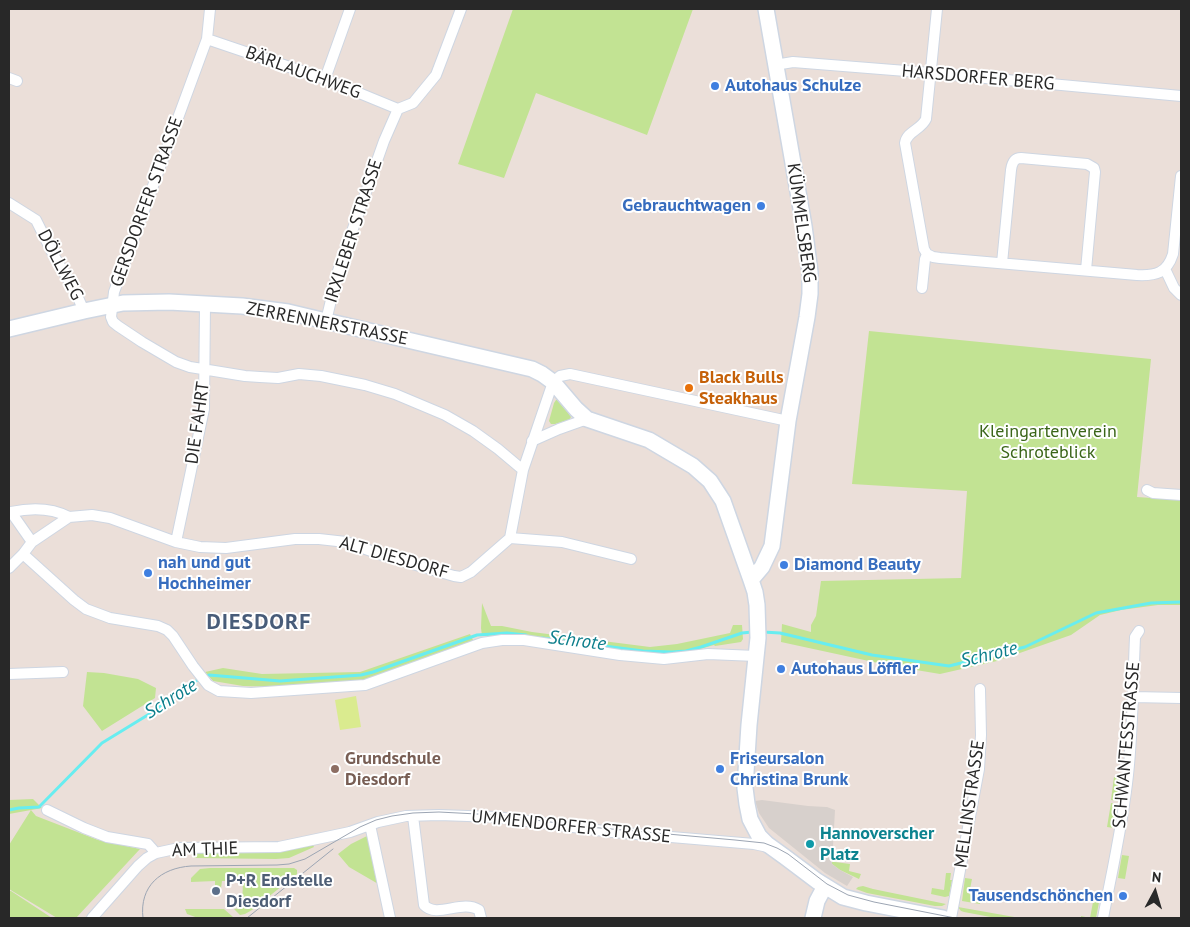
<!DOCTYPE html>
<meta charset="utf-8">
<style>
body{margin:0}
#map{position:relative;width:1190px;height:927px;overflow:hidden;background:#ebdfd9;font-family:"PT Sans",sans-serif}
canvas{display:block}
.frame{position:absolute;inset:0;border:10px solid #282828;pointer-events:none}
.north{position:absolute;left:1130px;top:867px;width:50px;height:50px;-webkit-text-stroke:4px #fff;paint-order:stroke;rotate:6deg;font-size:14px;font-weight:700;line-height:20px;text-align:center;color:#282828}
.north::after{content:'';display:block;margin:auto;width:18px;height:22px;background:#282828;clip-path:polygon(50% 0,100% 100%,50% 72%,0 100%)}
</style>
<div id="map">
<canvas width="1190" height="927"></canvas>
<div class="frame"></div>
<div class="north">N</div>
</div>
<script>
const c = document.querySelector('canvas').getContext('2d');
c.lineJoin = 'round';
function fill(path, color) { c.fillStyle = color; c.fill(path, 'evenodd'); }
function stroke(path, color, width, dash) { c.strokeStyle = color; c.lineWidth = width; c.lineCap = dash ? 'butt' : 'round'; c.setLineDash(dash || []); c.stroke(path); }
function drawText(font, color, halo, rows, align = 'center') {
  c.font = font + ' "PT Sans",sans-serif'; c.lineWidth = 4; c.setLineDash([]); c.textBaseline = 'middle'; c.strokeStyle = halo; c.fillStyle = color; for (const [text, x, y, turn = 0] of rows) {
    c.save(); c.translate(x, y); c.rotate((+turn || 0) * Math.PI / 180); c.textAlign = isNaN(turn) ? turn : align; if (halo) c.strokeText(text, 0, 0); c.fillText(text, 0, 0); c.restore();
  }
}
fill(new Path2D(`
 M513 9H693L647 135 536 93 504 178 458 164Z
 M869 331 1151 359 1137 497 1181 500V605H1158L1121 610 1100 615 1071 635 997 661 940 674 892 666 781 642 782 624 811 632V625L816 616 821 581 961 578 967 491 852 484Z
 M556 400H560L571 417 569 420 555 424H551L549 421 554 403Z
 M482 603 491 626H502L532 632 650 647 677 644 730 633 733 625H742L743 639 741 642 715 646 714 645 686 653H652L573 644 513 635 482 636 481 628Z
 M470 634 474 642 363 680 279 687 243 686 213 681 205 672 223 668 262 674 360 672Z
 M87 672 104 673 138 679 156 688 155 698 102 731 83 706Z
 M1114 777 1121 778 1117 801 1111 800Z
 M33 799 42 808 9 814V800Z
 M1111 803 1118 804 1114 828 1107 827Z
 M31 810 36 816 98 840 140 849 76 918H57L9 889V845Z
 M367 836 380 885 349 867 338 854 351 844Z
 M313 845 314 847 289 858 276 859 195 858 193 856V852Z
 M832 852H836L835 862 850 864 849 871 861 874 859 879 840 870 832 864Z
 M1122 855 1129 856 1125 879 1118 878Z
 M210 868H294L297 870V874L252 910 245 914 240 915 234 909 242 908 243 881H222L221 888H215V881L191 882V878L200 869Z
 M946 873H951L950 880H952L949 896 945 897 931 894 932 888 944 890Z
 M965 878 972 879 969 894 981 897 980 904 962 901Z
 M863 886 873 889 946 904 942 906H935L867 893 856 889 858 887Z
 M9 891H11L52 918H9Z
 M1094 896 1100 897 1096 918H1081V916L1090 918 1093 902 1089 900 1090 897 1094 898Z
 M958 907 1020 918H996L964 912 961 911Z
 M185 909H224L233 917 198 918 187 914Z`), '#c2e393');
fill(new Path2D(`
 M356 696 361 727 340 730 335 700Z`), '#daeb8f');
fill(new Path2D(`
 M762 800 808 806 826 807H827L835 810 832 864 840 870 853 877 847 886 825 873 769 828 759 813 755 801Z`), '#d7d0cc');
stroke(new Path2D(`
 M763 632 780 633 872 655 949 666 1025 647 1096 613 1151 603 1181 602
 M542 638 643 651 672 652 686 651 701 647 742 633 752 632
 M9 810 19 808 39 807 102 743 151 713 196 681 209 675 280 681 361 675 373 672 477 635 507 633 526 635`), '#68edf0', 3);
const minor = new Path2D(`
 M210 9 207 39 114 292 111 317 113 322 118 326 142 342 176 362 190 367 245 376 260 377 278 378 299 374 321 376 365 385 395 394 445 415 473 431 498 449 523 470
 M207 39 325 79 398 109
 M775 65 793 62 931 73 1181 96
 M9 78 17 81
 M325 79 350 9
 M9 203 36 220 54 256 75 291 84 311
 M927 254 933 257 940 258 1137 275C1156 276 1167 273 1173 254L1181 176
 M1002 263 1011 170C1012 163 1014 158 1021 158L1087 164 1094 168 1095 172 1086 270
 M1165 269 1174 288 1181 295
 M922 288 925 259 927 254 924 249 905 143C907 131 921 130 926 119L937 9
 M326 321 338 271 384 141 398 109 413 103 436 75 461 9
 M532 441 559 429 587 419
 M1147 490 1153 493 1181 495
 M510 538 562 542 631 559
 M32 542 11 512C30 508 52 508 69 517
 M176 542 204 409 205 304
 M23 554 74 600 86 609 110 618 158 626 167 630 173 636 193 666 208 685 219 691 251 693 365 685 482 643 502 640H524L620 655 664 659 708 654 756 656
 M9 568 23 554 32 542 69 517 92 515 110 518 176 542 200 547 226 548 295 539H319L346 542 385 556 454 576 461 577 471 572 510 538 523 470 553 382 560 376 570 374 788 421
 M9 674 63 672
 M1133 697 1181 698
 M47 810 84 828 107 837 148 844 156 853
 M413 816 424 905C437 919 462 899 479 910L481 918
 M370 825 390 918
 M92 918 138 866 147 858 156 853 179 848 279 847 350 832 378 822 406 816 439 815 496 817 612 832 754 844 768 847
 M951 918 979 769 981 735 980 689
 M1103 918C1112 871 1123 823 1128 775 1133 729 1133 683 1135 637L1139 631`);
const secondary = new Path2D(`
 M9 329 84 311 123 303 169 302 242 306 288 312 326 321 532 369 542 374 553 382 576 409 587 419 649 440 693 466 710 481 723 501 751 580 755 592 757 605 758 638 749 725 745 788 747 804 750 819 759 836 767 844 785 857 817 881 843 897 866 903 943 918
 M751 580 762 567 772 546 788 421 807 317 810 294V272L804 226 766 9
 M813 918 817 901 825 886`);
stroke(minor, '#ced6e2', 12);
stroke(secondary, '#ced6e2', 18);
stroke(minor, '#fff', 10);
stroke(secondary, '#fff', 15);
stroke(new Path2D(`
 M143 918C139 886 161 868 191 866L277 865 289 864 305 859 360 827 376 820 392 816 413 813 439 812 496 815 589 827 735 840 764 843 777 848 788 854 827 884 848 895 874 902 955 918
 M247 918 333 849`), '#9ca5b3', 1);
for (const [x, y, r, color] of [
 [715,86,5,"#3f7fe0"],
 [761,206,5,"#3f7fe0"],
 [689,388,5,"#e8710a"],
 [784,565,5,"#3f7fe0"],
 [148,573,5,"#3f7fe0"],
 [781,669,5,"#3f7fe0"],
 [335,769,5,"#8d6e63"],
 [720,769,5,"#3f7fe0"],
 [810,844,5,"#0f9aa8"],
 [216,891,5,"#5c6f8a"],
 [1123,896,5,"#3f7fe0"]
]) { const dot = new Path2D(); dot.arc(x, y, r, 0, 2 * Math.PI); c.fillStyle = color; c.fill(dot); stroke(dot, '#fff', 2); }
drawText('18px', '#282828', '#fff', [
 ["BÄRLAUCHWEG",303,73,20],
 ["HARSDORFER BERG",978,78,5],
 ["GERSDORFER STRASSE",147,202,-70],
 ["KÜMMELSBERG",801,223,82],
 ["IRXLEBER STRASSE",354,231,-72],
 ["DÖLLWEG",60,265,62],
 ["ZERRENNERSTRASSE",327,324,11],
 ["DIE FAHRT",198,423,-82],
 ["ALT DIESDORF",394,558,16],
 ["SCHWANTESSTRASSE",1127,745,-85],
 ["MELLINSTRASSE",970,804,-82],
 ["UMMENDORFER STRASSE",571,827,6],
 ["AM THIE",205,850,-2]
]);
drawText('bold 18px', '#366cbe', '#fff', [
 ["Autohaus Schulze",725,86],
 ["Gebrauchtwagen",751,206,"right"],
 ["nah und gut",158,563],
 ["Hochheimer",158,584],
 ["Diamond Beauty",794,565],
 ["Autohaus Löffler",791,669],
 ["Friseursalon",730,759],
 ["Christina Brunk",730,780],
 ["Tausendschönchen",1113,896,"right"]
], 'left');
drawText('bold 18px', '#c56008', '#fff', [
 ["Black Bulls",699,378],
 ["Steakhaus",699,399]
], 'left');
drawText('18px', '#3a6518', '#fff', [
 ["Kleingartenverein",1048,432],
 ["Schroteblick",1048,453]
]);
drawText('bold 18px', '#785e54', '#fff', [
 ["Grundschule",345,759],
 ["Diesdorf",345,780]
], 'left');
drawText('bold 18px', '#0d838f', '#fff', [
 ["Hannoverscher",820,834],
 ["Platz",820,855]
], 'left');
drawText('bold 18px', '#4e5e75', '#fff', [
 ["P+R Endstelle",226,881],
 ["Diesdorf",226,902]
], 'left');
drawText('italic 19px', '#0c7e8b', '#fff', [
 ["Schrote",577,641,7],
 ["Schrote",989,655,-14],
 ["Schrote",171,699,-32]
]);
c.letterSpacing = '1px';
drawText('bold 22px', '#485c79', '#fff', [
 ["DIESDORF",259,623]
]);
c.letterSpacing = '0px';
</script>
